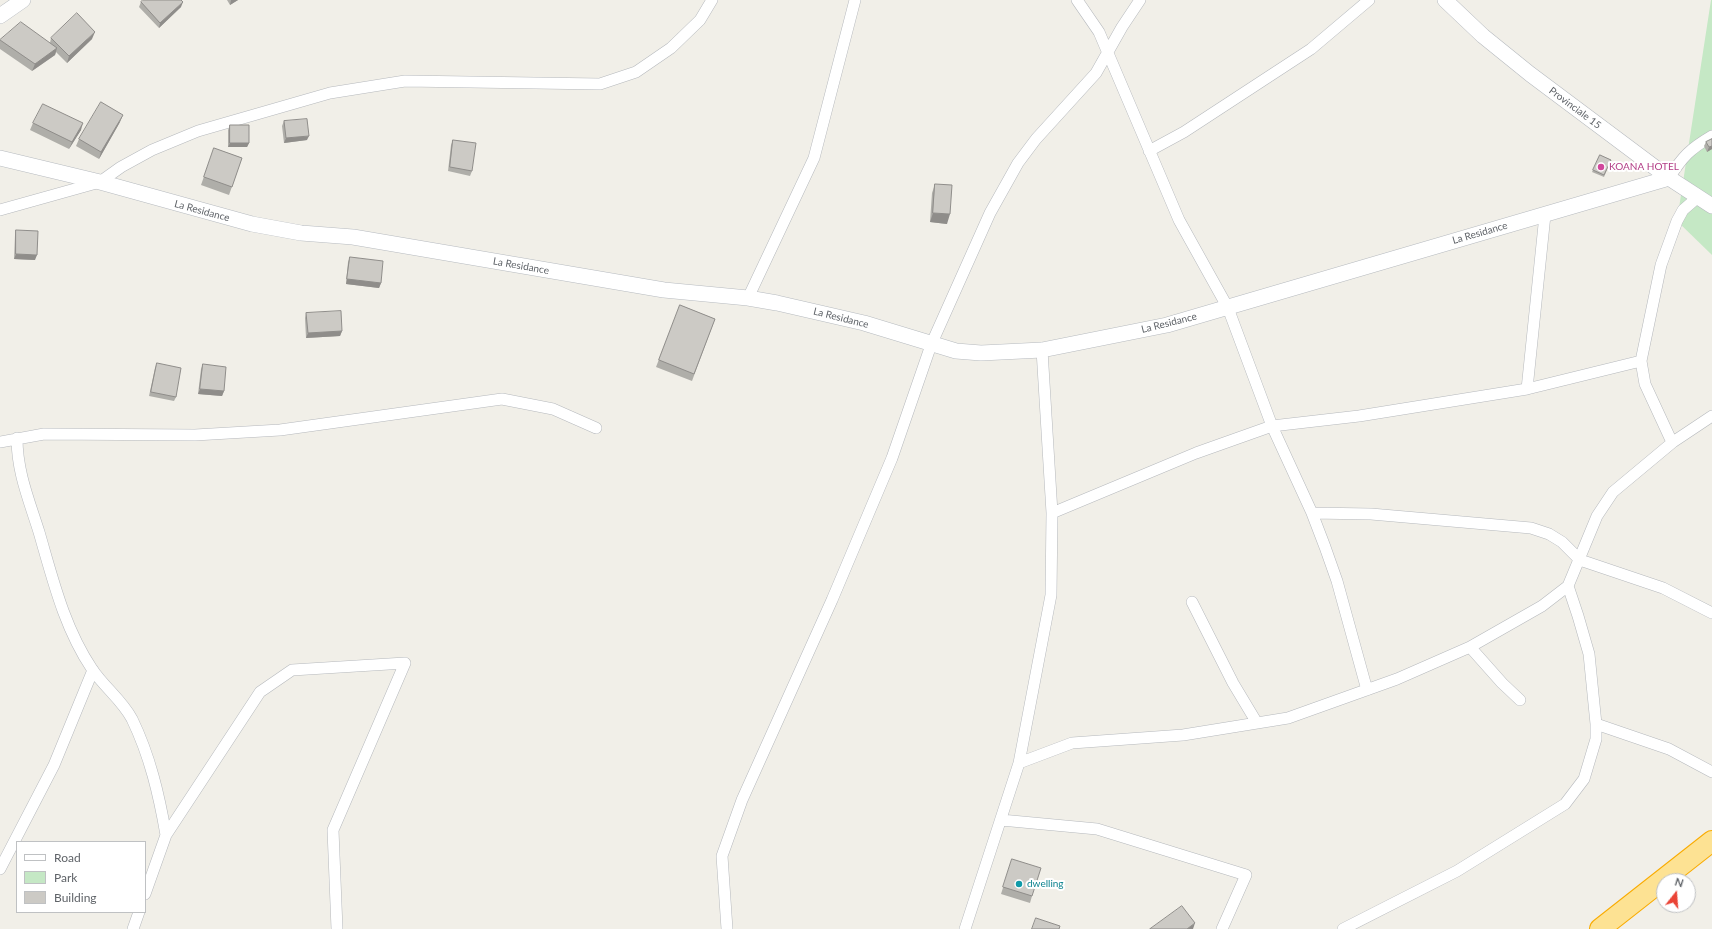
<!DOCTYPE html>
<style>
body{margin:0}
#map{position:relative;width:1712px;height:929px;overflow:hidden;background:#f1efe8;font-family:Lato,sans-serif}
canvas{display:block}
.legend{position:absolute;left:16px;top:841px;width:130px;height:72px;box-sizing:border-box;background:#fff;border:1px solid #bfc1c3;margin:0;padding:5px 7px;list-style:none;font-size:12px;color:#5f6368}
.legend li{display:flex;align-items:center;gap:8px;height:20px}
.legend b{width:20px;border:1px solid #bfc1c3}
.north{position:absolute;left:1656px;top:873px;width:40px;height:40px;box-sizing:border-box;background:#fff;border:1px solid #bfc1c3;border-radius:50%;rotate:17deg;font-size:11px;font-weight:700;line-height:16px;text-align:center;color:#5f6368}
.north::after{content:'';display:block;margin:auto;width:14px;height:18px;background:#ea4335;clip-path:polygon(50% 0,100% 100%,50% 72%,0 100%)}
</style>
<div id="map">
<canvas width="1712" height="929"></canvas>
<ul class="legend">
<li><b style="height:5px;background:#fff"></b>Road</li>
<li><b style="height:11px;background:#c5e8c5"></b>Park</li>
<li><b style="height:11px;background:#cccac5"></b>Building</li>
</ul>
<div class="north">N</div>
</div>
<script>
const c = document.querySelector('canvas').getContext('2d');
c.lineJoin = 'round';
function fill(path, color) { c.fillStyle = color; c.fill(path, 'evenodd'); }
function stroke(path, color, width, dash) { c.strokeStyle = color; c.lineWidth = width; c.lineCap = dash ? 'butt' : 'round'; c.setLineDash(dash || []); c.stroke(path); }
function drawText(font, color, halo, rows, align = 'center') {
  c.font = font + ' Lato,sans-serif'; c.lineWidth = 4; c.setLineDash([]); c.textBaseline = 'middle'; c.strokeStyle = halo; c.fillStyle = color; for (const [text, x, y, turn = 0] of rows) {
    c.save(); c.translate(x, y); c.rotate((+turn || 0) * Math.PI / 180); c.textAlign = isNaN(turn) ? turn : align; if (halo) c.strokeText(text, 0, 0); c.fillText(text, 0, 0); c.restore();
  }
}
fill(new Path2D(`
 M1711 0H1712V255L1677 221Z`), '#c5e8c5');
const street = new Path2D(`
 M1077 0 1099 32 1179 220 1228 308 1272 426 1312 513 1325 547 1337 581 1367 690
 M1149 151 1184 132 1311 49 1369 0
 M1669 178C1683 156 1690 149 1712 136
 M0 210 100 182 121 167 152 150 198 131 330 93 405 81 600 84 636 72 671 48 700 20 712 0
 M748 298 814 158 855 0
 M1527 389 1545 215
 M17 438C17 472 29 500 39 532 53 580 64 627 92 669 104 687 122 700 132 719 150 756 159 795 166 835
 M0 442 44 434 195 435 280 430 502 399 553 409 596 428
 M1673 442 1712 416
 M1052 513 1196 453 1272 426 1359 416 1527 389 1641 361
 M1312 513 1371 514 1531 528 1549 534 1562 542 1580 560 1663 588 1712 613
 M1192 602 1233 683 1257 723
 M1470 647 1502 683 1520 700
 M1596 724 1669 749 1712 772
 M1019 763 1072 743 1183 735 1288 718 1397 679 1470 647 1542 606 1568 586 1597 516 1613 492 1673 442 1670 438 1645 384 1641 361 1661 265 1677 221 1683 210 1698 197
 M1001 820 1097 829 1246 875 1222 929
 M0 869 54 765 93 670
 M145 894 166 835 260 692 292 670 405 663 333 830 337 929
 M133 929 139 912
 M727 929 722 856 742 800 832 600 892 458 931 345 990 213 1018 163 1036 139 1096 73 1122 27 1140 0
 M965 929 1019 763 1051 595 1052 513 1042 350
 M1343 929 1457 871 1565 804 1584 779 1596 739V724L1589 654 1578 616 1568 586`);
const secondary = new Path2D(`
 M1445 0 1483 36 1530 74 1669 178 1712 206
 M0 16 23 0
 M0 158 100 182 252 224 301 233 353 237 664 290 748 298 777 303 864 323 956 351 981 353 1042 350 1167 325 1669 178`);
const highway = new Path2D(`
 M1600 929 1712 841`);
stroke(street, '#b5b8bc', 12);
stroke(secondary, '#b6babf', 16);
stroke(highway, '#f9ab00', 22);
stroke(street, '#fff', 11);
stroke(secondary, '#fff', 15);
stroke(highway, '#fde293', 20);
fill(new Path2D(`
 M227 0H238L230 5Z
 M141 2 181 7 159 28 139 7Z
 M51 38 92 39 67 63 56 52 55 55 32 71 0 49V40L50 43Z
 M284 121 307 140 284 143 282 126Z
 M120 122 99 159 76 146 79 139Z
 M33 123 81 130 69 149 30 130Z
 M230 125 249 143 247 147H228V130Z
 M1712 139V149L1707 152 1704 146 1706 142Z
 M453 140 472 171 470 176 448 171 451 145Z
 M214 148 242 158 229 195 201 185Z
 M1600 155 1611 160 1604 177 1592 172Z
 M935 184 947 224 930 222 932 193Z
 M16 230 35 260 14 259 15 235Z
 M350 257 381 283 379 288 346 284 348 262Z
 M680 305 715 319 692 381 656 367Z
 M306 313 342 331 340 336 306 338 305 318Z
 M157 363 176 397 174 401 149 396 155 368Z
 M203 364 224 391 222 396 198 394 201 369Z
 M1012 859 1032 896 1030 903 1001 894Z`), '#afaea9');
fill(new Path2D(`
 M231 0H238L230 5Z
 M183 2 181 7 159 28 160 23Z
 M95 32 92 39 67 63 69 56Z
 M57 48 55 55 32 71 35 64Z
 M123 115 120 122 99 159 101 152Z
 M83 123 81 130 69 149 72 142Z
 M309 136 307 140 284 143 286 138Z
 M230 143H249L247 147H228Z
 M1712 146V149L1707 152 1709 147Z
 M933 213 950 214 947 224 930 222Z
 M16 254 37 255 35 260 14 259Z
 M347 279 381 283 379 288 346 284Z
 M342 331 340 336 306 338 308 333Z
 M200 389 224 391 222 396 198 394Z
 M1195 923 1193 929H1187Z`), '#8f8d8a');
const building = new Path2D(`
 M143 0H181L183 2 160 23 141 2Z
 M77 13 95 32 69 56 51 38Z
 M21 22 57 48 35 64 0 40Z
 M101 102 123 115 101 152 79 139Z
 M43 104 83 123 72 142 33 123Z
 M307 119 309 136 286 138 284 121Z
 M230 125H249V143H230Z
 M1712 139V146L1709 147 1706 142Z
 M453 140 476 143 472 171 450 167Z
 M214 148 242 158 232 187 204 177Z
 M1600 155 1611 160 1604 175 1593 170Z
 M935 184 952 185 950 214 933 213Z
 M16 230 38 231 37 255 16 254Z
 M350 257 383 261 381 283 347 279Z
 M680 305 715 319 694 374 659 360Z
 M341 311 342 331 308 333 306 313Z
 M157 363 181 368 176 397 151 392Z
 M203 364 226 367 224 391 200 389Z
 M1012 859 1041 868 1032 896 1003 887Z
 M1182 906 1195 923 1187 929H1150Z
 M1036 918 1060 926 1059 929H1032Z`);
fill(building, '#cccac5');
stroke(building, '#8f8d8a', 1);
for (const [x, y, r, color] of [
 [1601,167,4,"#d1479c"],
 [1019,884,4,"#0f9aa8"]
]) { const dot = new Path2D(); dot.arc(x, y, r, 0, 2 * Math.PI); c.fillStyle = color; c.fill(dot); stroke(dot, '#fff', 1.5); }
drawText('10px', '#5f6368', '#fff', [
 ["Provinciale 15",1575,108,37],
 ["La Residance",202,211,15],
 ["La Residance",1480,233,-16],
 ["La Residance",521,266,10],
 ["La Residance",841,318,14],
 ["La Residance",1169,323,-14]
]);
drawText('10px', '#b23c85', '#fff', [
 ["KOANA HOTEL",1609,167]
], 'left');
drawText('10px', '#0d838f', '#fff', [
 ["dwelling",1027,884]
], 'left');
</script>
